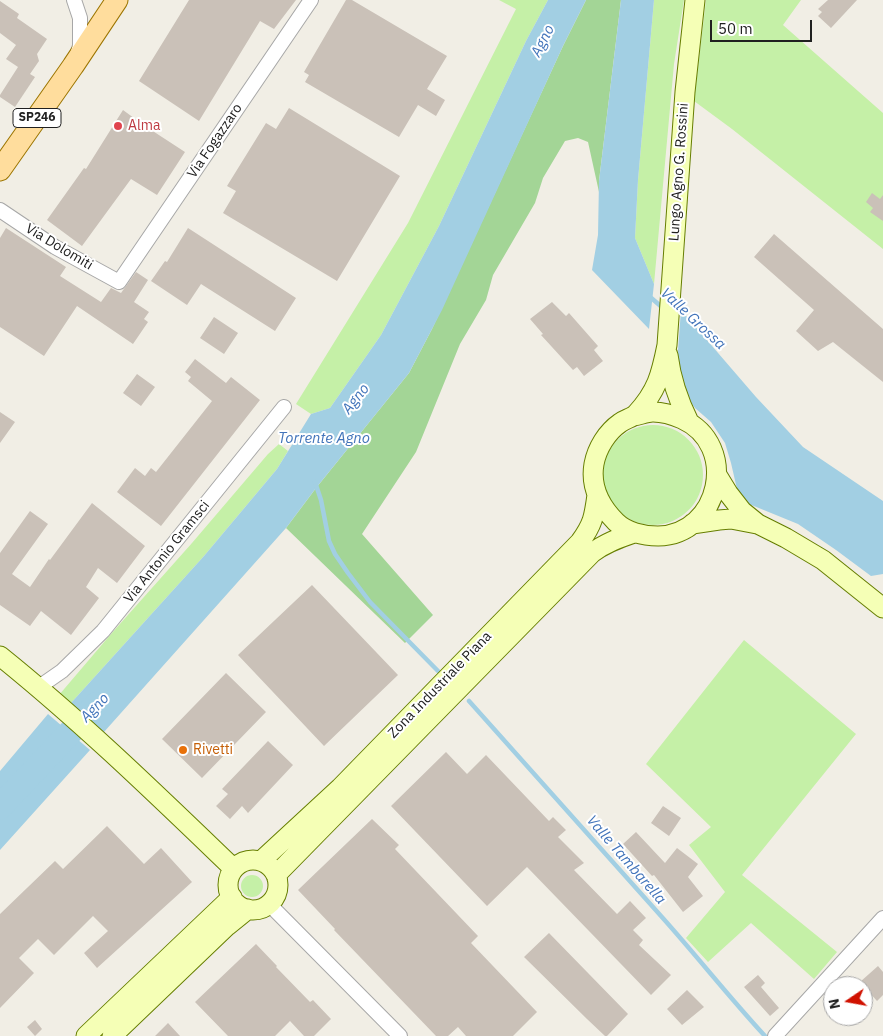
<!DOCTYPE html>
<style>
body{margin:0}
#map{position:relative;width:883px;height:1036px;overflow:hidden;background:#f1eee5;font-family:"IBM Plex Sans",sans-serif}
canvas{display:block}
.north{position:absolute;left:823px;top:976px;width:50px;height:50px;box-sizing:border-box;background:#fff;border:1px solid #a6a6a6;border-radius:50%;rotate:258deg;font-size:14px;font-weight:700;line-height:20px;text-align:center;color:#202020}
.north::after{content:'';display:block;margin:auto;width:18px;height:22px;background:#d01100;clip-path:polygon(50% 0,100% 100%,50% 72%,0 100%)}
.scale{position:absolute;left:710px;top:20px;width:102px;height:22px;box-sizing:border-box;border:2px solid #202020;border-top:0;padding-left:6px;font-size:15px;line-height:18px;white-space:nowrap;color:#202020;-webkit-text-stroke:4px #fff;paint-order:stroke}
</style>
<div id="map">
<canvas width="883" height="1036"></canvas>
<div class="north">N</div>
<div class="scale">50 m</div>
</div>
<script>
const c = document.querySelector('canvas').getContext('2d');
c.lineJoin = 'round';
function fill(path, color) { c.fillStyle = color; c.fill(path, 'evenodd'); }
function stroke(path, color, width, dash) { c.strokeStyle = color; c.lineWidth = width; c.lineCap = dash ? 'butt' : 'round'; c.setLineDash(dash || []); c.stroke(path); }
function drawText(font, color, halo, rows, align = 'center') {
  c.font = font + ' "IBM Plex Sans",sans-serif'; c.lineWidth = 4; c.setLineDash([]); c.textBaseline = 'middle'; c.strokeStyle = halo; c.fillStyle = color; for (const [text, x, y, turn = 0] of rows) {
    c.save(); c.translate(x, y); c.rotate((+turn || 0) * Math.PI / 180); c.textAlign = isNaN(turn) ? turn : align; if (halo) c.strokeText(text, 0, 0); c.fillText(text, 0, 0); c.restore();
  }
}
fill(new Path2D(`
 M499 0H548L526 41 439 226 381 335 330 408 311 414 296 404 408 223 516 9Z
 M654 0H684L674 64 654 284 635 238 638 180Z
 M706 0H801L783 25 883 113V249L732 129 694 101Z
 M603 475a50 50 0 1 1 100 0a50 50 0 1 1-100 0Z
 M279 444 288 451 277 469 204 556 71 703 59 695 111 634 192 543 268 454Z
 M744 640 856 734 742 875 837 952 814 979 751 923 708 962 686 938 725 892 689 845 711 827 646 764Z
 M241 886a11 11 0 1 1 22 0a11 11 0 1 1-22 0Z`), '#c5f0a7');
fill(new Path2D(`
 M586 0H621L599 181V192L588 142 578 138 565 141 543 178 535 203 493 275 486 300 460 344 416 452 362 534 433 615 405 643 286 528 316 488 409 373 432 329 563 46Z`), '#a3d596');
fill(new Path2D(`
 M548 0H586L563 46 442 310 409 373 316 488 286 528 104 732 71 703 204 556 277 469 311 414 330 408 381 335 439 226 526 41Z
 M621 0H654L638 180 635 238 654 284 649 329 592 270 598 235 599 181Z
 M681 310 756 397 803 447 883 501V574L871 576 836 550 798 524 749 504 737 489 731 463 725 443 711 422 695 408 682 390 677 364Z
 M48 714 90 750 0 850V771Z`), '#a2cfe3');
stroke(new Path2D(`
 M649 296 664 309
 M315 482 321 500 329 541 335 554 348 573 370 602 438 671
 M469 701C533 773 597 844 661 916 696 955 729 997 765 1036`), '#a2cfe3', 4.5);
stroke(new Path2D(`
 M0 807 96 705`), '#a2cfe3', 25);
fill(new Path2D(`
 M189 0H296L274 29 260 21 199 121 139 81Z
 M346 0H352L447 56 427 89 445 100 436 116 418 105 399 137 305 82 309 75 304 72Z
 M828 0H857L831 28 818 16 822 12 818 9Z
 M0 1 19 14 17 18 47 39 37 54 39 61 30 74 35 77 15 107 0 97V95L18 67 6 59 16 45 0 33Z
 M289 108 400 176 337 281 223 213 236 191 227 186 266 123 276 129Z
 M123 110 142 124 185 152 157 195 131 179 82 246 47 220 84 168 86 169Z
 M872 193 880 199 883 195V221L870 212 873 208 866 202Z
 M6 228 66 267 60 276 101 302 111 288 121 293 136 272 148 280 134 302 149 312 144 319 148 322 133 344 77 306 44 356 0 327V238Z
 M188 228 296 298 275 331 201 284 187 305 151 281 165 261 167 262Z
 M774 234 883 329V382L833 342 818 351 796 331 814 310 754 257Z
 M552 302 566 316 569 313 598 346 594 350 603 361 584 376 577 367 573 370 541 335 543 334 530 319Z
 M214 317 238 333 224 354 200 338Z
 M195 359 226 383 231 377 260 400 161 526 117 492 135 468 145 476 151 468 156 472 212 401 188 381 191 377 185 372Z
 M137 374 155 387 141 406 123 393Z
 M0 412 15 422 0 443Z
 M92 503 145 546 117 583 98 568 86 587 99 598 71 635 41 611 30 626 0 605V553L30 511 48 524 12 574 30 587 49 559 50 560Z
 M312 585 398 675 324 746 238 655Z
 M226 673 266 712 202 778 162 739Z
 M268 741 293 765 248 813 242 806 230 819 216 806 228 794 222 789Z
 M446 752 467 774 486 755 549 821 553 817 566 830 558 837 584 863 574 870 617 914 630 901 646 918 633 930 643 940 639 945 671 975 651 995 527 867 487 906 391 806Z
 M663 806 681 818 669 836 651 823Z
 M372 819 399 845 395 849 478 936 471 943 537 1012 513 1036H466L458 1027 448 1036H436L334 930 335 929 298 890Z
 M107 826 144 864 161 848 192 882 97 968 84 953 108 931 93 916 54 955 38 939 19 958 34 973 0 1008V914L55 861 63 869Z
 M636 832 665 863 677 848 698 864 688 877 703 896 683 912 654 875 652 876 623 844Z
 M549 933 628 1014 607 1036H605L587 1019 524 957Z
 M256 944 277 966 276 967 310 1002 313 1000 331 1019 314 1036H304L290 1021 275 1036H228L195 1002Z
 M878 966 883 972V995L877 1001 860 982Z
 M758 975 765 983 761 987 779 1008 770 1016 744 987Z
 M687 990 704 1007 682 1025 667 1009Z
 M35 1020 42 1029 35 1036 27 1027Z
 M168 1023 180 1036H155Z`), '#cac1b8');
const street = new Path2D(`
 M74 0 80 18V46L77 55
 M0 210 55 247 119 282 311 0
 M39 687 62 671 103 631 284 407
 M269 904 400 1036
 M775 1036 883 918`);
const secondary = new Path2D(`
 M668 355C671 379 678 400 689 422
 M634 416C640 415 647 412 653 412 663 412 673 415 682 419 740 445 720 535 658 536 643 536 626 532 616 522 600 506 590 487 594 464 597 448 607 432 620 423 625 419 632 418 636 414 657 391 661 375 667 345L685 92 695 0
 M717 475 728 493 742 511 758 524 786 538 823 560 883 608
 M692 524 719 520 731 519 757 524
 M0 656C82 722 158 796 234 869
 M228 885a25 25 0 1 1 50 0a25 25 0 1 1-50 0Z
 M261 861 340 788 580 542C593 524 594 517 597 495
 M276 875 592 553C605 543 619 538 634 533
 M86 1036 232 897
 M112 1036 227 926 248 909`);
const primary = new Path2D(`
 M0 170 73 66 117 0`);
stroke(street, '#a7a7a7', 16);
stroke(secondary, '#667e00', 21);
stroke(primary, '#9c7500', 23);
stroke(street, '#fff', 14);
stroke(secondary, '#f5ffb6', 19);
stroke(primary, '#ffdd9d', 21);
for (const [x, y, r, color] of [
 [118,126,5,"#e0444e"],
 [183,750,5,"#e8710a"]
]) { const dot = new Path2D(); dot.arc(x, y, r, 0, 2 * Math.PI); c.fillStyle = color; c.fill(dot); stroke(dot, '#fff', 2); }
for (const [x, y, w] of [
 [37,118,48]
]) { const box = new Path2D(); box.roundRect(x - w / 2, y - 9.5, w, 19, 4); c.fillStyle = '#fff'; c.fill(box); stroke(box, '#202020', 1); }
drawText('bold 12px', '#202020', null, [
 ["SP246",37,118]
]);
drawText('14px', '#be3a42', '#fff', [
 ["Alma",128,126]
], 'left');
drawText('14px', '#202020', '#fff', [
 ["Via Fogazzaro",215,141,-56],
 ["Lungo Agno G. Rossini",679,172,-86],
 ["Via Dolomiti",59,247,31],
 ["Via Antonio Gramsci",167,552,-51],
 ["Zona Industriale Piana",440,685,-46]
]);
drawText('14px', '#c56008', '#fff', [
 ["Rivetti",193,750]
], 'left');
drawText('italic 15px', '#4274ba', '#fff', [
 ["Agno",543,41,-63],
 ["Valle Grossa",693,319,43],
 ["Agno",356,399,-52],
 ["Torrente Agno",324,439],
 ["Agno",95,708,-46],
 ["Valle Tambarella",626,860,49]
]);
</script>
